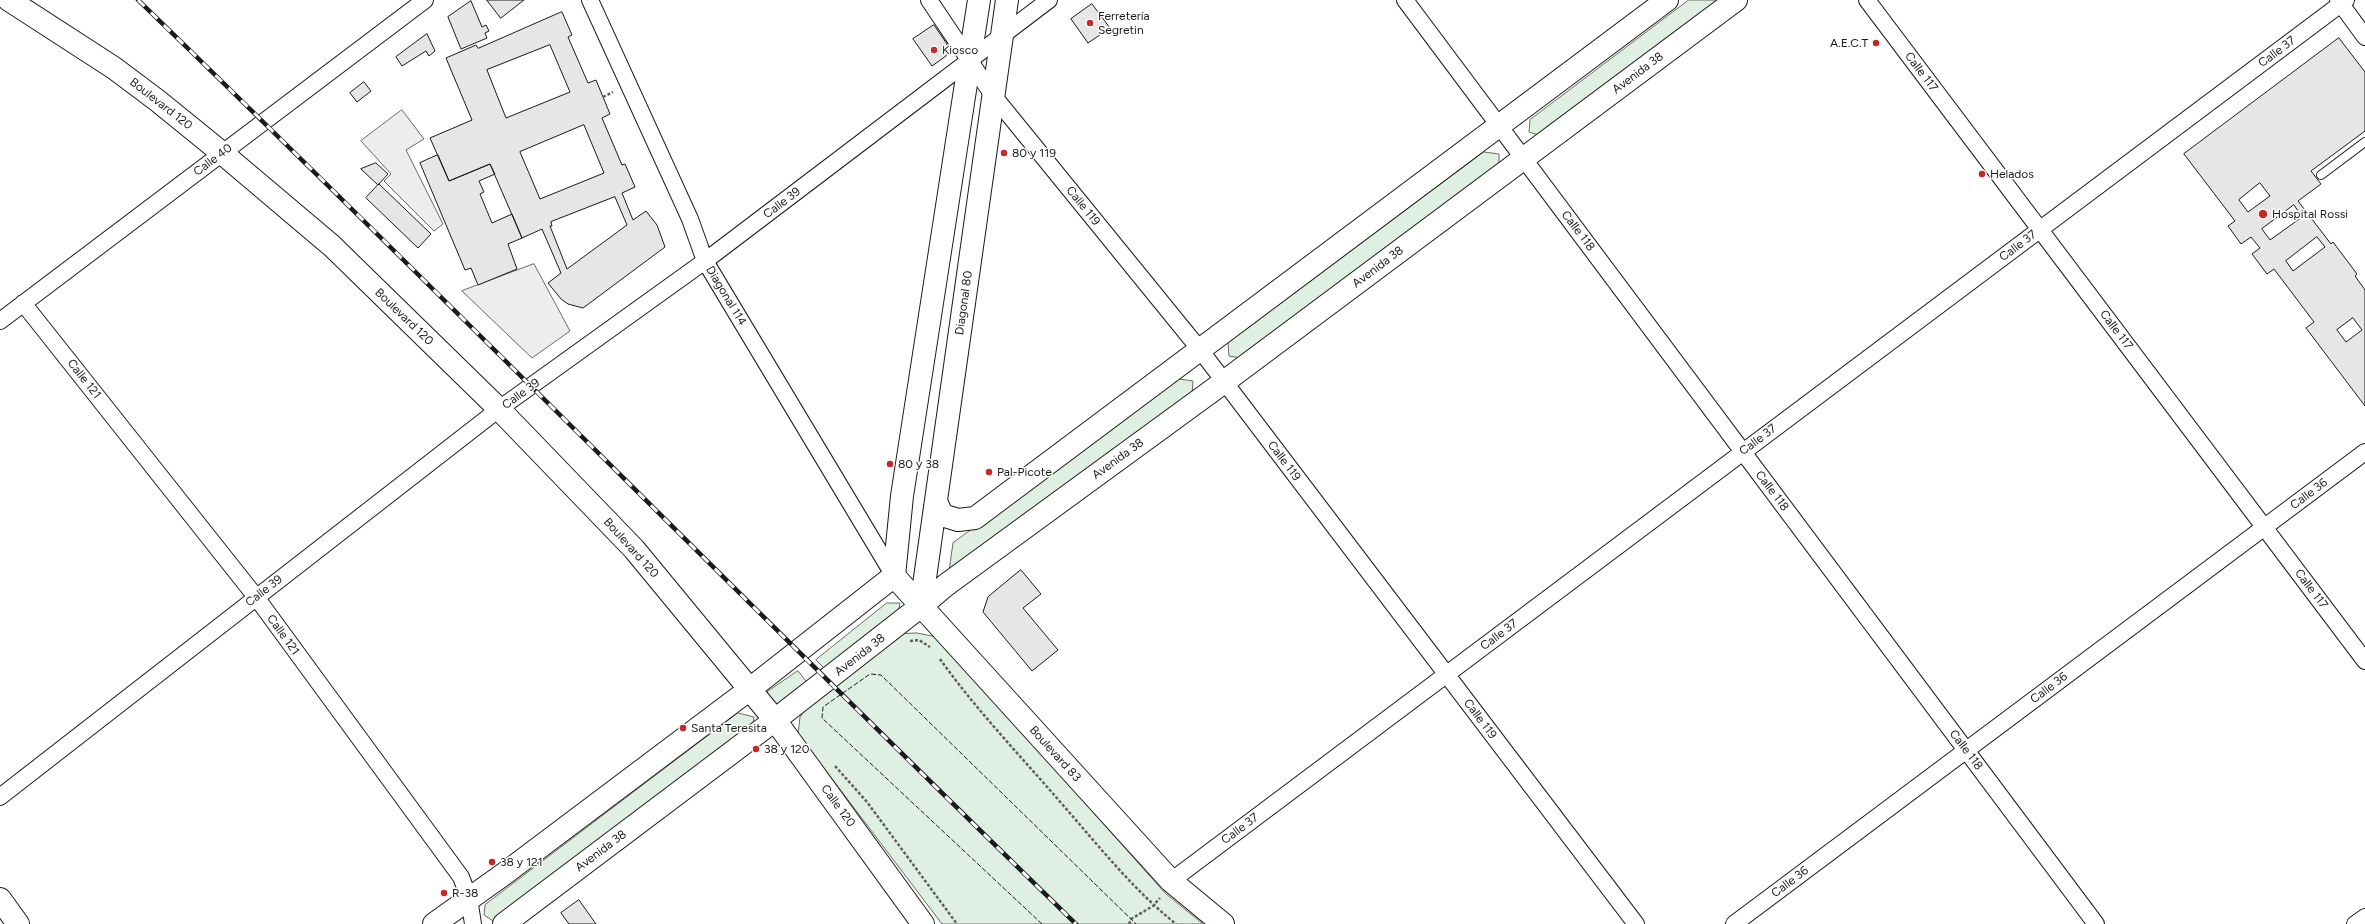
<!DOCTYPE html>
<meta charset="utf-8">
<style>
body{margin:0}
canvas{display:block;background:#fff}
</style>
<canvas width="2365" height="924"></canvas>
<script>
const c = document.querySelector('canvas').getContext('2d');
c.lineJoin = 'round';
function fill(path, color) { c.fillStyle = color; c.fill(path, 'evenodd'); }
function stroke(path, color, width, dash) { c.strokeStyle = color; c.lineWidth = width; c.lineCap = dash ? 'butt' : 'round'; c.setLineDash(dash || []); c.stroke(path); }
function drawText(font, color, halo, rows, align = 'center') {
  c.font = font + ' Figtree,sans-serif'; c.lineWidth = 3; c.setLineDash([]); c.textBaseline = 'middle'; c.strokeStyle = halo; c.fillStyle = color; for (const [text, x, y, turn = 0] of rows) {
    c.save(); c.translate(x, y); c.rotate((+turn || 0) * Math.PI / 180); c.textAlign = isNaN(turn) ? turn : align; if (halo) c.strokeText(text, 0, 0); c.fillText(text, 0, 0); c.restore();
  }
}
const green = new Path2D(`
 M1689 0H1725L1542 136 1529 132 1530 120Z
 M1484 152 1499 154V169L1241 358 1229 356 1228 343Z
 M1179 379 1193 381 1192 395 949 571 953 543Z
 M887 603H900L897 618 827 671 816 660Z
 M917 633 937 637 1165 893 1203 924H942L798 734 800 717 808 705 900 634Z
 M798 671 810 686 776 711 763 695Z
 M738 713 754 717 752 731 493 921 484 915 485 905Z`);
fill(green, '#e0efe3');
stroke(green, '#6a6a6a', 1);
const parking = new Path2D(`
 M402 110 424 139 406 150 443 224 434 231 384 181 391 174 361 141Z
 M534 264 570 331 532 358 462 291Z`);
fill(parking, '#ededed');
stroke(parking, '#6a6a6a', 1);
const building = new Path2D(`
 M487 0H524L501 18Z
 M471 1 482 27 486 25 489 31 485 33 487 38 461 49 448 17Z
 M1092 4 1110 28 1088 43 1071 19Z
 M562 12 572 35 568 37 588 83 596 80 610 114 602 118 622 165 625 164 635 187 622 193 633 220 646 211 657 225 665 247 583 308 568 304 561 299 548 283 561 273 542 229 522 238 490 164 449 181 430 138 472 120 446 58 476 45 478 48ZM550 45 570 92 506 118 487 70ZM584 125 604 173 540 199 520 152ZM615 197 627 225 567 269 550 226H552L551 222Z
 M934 25 947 44 946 56 932 66 913 39Z
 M427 34 435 51 429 56 426 51 402 66 396 57Z
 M2339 38 2365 72V131L2311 171 2321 184 2298 201 2331 244 2333 242 2357 274 2355 276 2365 290V406L2306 328 2314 322 2274 269 2267 274 2252 254 2260 248 2251 237 2241 244 2228 226 2235 221 2184 154ZM2260 183 2270 196 2248 212 2239 200ZM2294 205 2302 217 2270 240 2262 229ZM2317 237 2325 247 2293 271 2286 261ZM2353 318 2362 330 2346 342 2337 330Z
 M364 82 371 91 357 102 350 93Z
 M438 155 449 181 490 164 495 174 479 181 484 192 480 194 492 223 512 214 522 238 508 244 517 269 478 285 471 268 465 270 420 163Z
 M376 163 388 174 378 185 361 169Z
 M379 184 431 234 418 248 366 198Z
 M1021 570 1041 594 1023 608 1058 650 1032 671 983 612 988 597Z
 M579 900 596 924H569L561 913Z`);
fill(building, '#e6e6e6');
stroke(building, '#1a1a1a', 1);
const service = new Path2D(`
 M2321 175 2365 142`);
const minor = new Path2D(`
 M590 0 690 219 705 261 894 576
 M929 0 992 94 1201 351 1636 924
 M1405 0 2096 924
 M1867 0 2365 661
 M2338 0 2365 37
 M23 303 256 597 461 877 469 898 473 924
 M0 321 425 0
 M0 797 499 409 705 261 1049 0
 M1171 881 2346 0
 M1734 924 2365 452
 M2355 924 2365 917`);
const secondary = new Path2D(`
 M936 501 942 515 958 520 975 518 1667 0
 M894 576 902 496 979 0
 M921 606 946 585 1224 382 1736 0
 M921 606 1007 0
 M434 924 504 874 750 689
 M504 924 775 720`);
const primary = new Path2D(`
 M9 0 114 68 158 101 222 153 332 246 499 409 634 549 775 720 923 924
 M750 689 894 576 1171 881 1223 924
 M775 720 921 606`);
const trunk = new Path2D(`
 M0 899 18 924`);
stroke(service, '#1a1a1a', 10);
stroke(minor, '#1a1a1a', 18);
stroke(secondary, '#1a1a1a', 24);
stroke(primary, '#1a1a1a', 24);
stroke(trunk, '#1a1a1a', 24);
stroke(new Path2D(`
 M603 97 613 92
 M910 641 919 640 930 647
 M940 659C974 707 1016 751 1055 796 1094 840 1130 887 1176 924
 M835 766 867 802 957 924
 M1129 924 1131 919 1153 906 1160 898`), '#5f5f5f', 2.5, [3, 2]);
stroke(service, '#fff', 8);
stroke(minor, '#fff', 16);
stroke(secondary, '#fff', 22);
stroke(primary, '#fff', 22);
stroke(trunk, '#fff', 22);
const rail = new Path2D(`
 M138 0C453 305 761 618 1076 924`);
stroke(rail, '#1a1a1a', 4.5);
stroke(rail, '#fff', 3, [9]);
stroke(new Path2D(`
 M1042 924 822 718 823 707 870 674 881 675 1136 924`), '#1a1a1a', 1, [5, 2]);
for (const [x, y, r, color] of [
 [1090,23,4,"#c62828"],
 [1876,43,4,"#c62828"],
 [934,50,4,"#c62828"],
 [1004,153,4,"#c62828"],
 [1982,174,4,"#c62828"],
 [2263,214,5,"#c62828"],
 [890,464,4,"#c62828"],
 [989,472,4,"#c62828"],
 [683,728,4,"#c62828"],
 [756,749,4,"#c62828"],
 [492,862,4,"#c62828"],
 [444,893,4,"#c62828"]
]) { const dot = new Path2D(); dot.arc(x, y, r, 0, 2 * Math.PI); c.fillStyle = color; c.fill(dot); stroke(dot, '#fff', 1.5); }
drawText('12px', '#1a1a1a', '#fff', [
 ["Ferretería",1098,16],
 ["Segretin",1098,30],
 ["A.E.C.T",1868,43,"right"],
 ["Kiosco",942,50],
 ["80 y 119",1012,153],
 ["Helados",1990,174],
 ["Hospital Rossi",2272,214],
 ["80 y 38",898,464],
 ["Pal-Picote",997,472],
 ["Santa Teresita",691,728],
 ["38 y 120",764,749],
 ["38 y 121",500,862],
 ["R-38",452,893]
], 'left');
drawText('12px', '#1a1a1a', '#fff', [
 ["Calle 37",2277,52,-37],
 ["Calle 117",1921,72,53],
 ["Avenida 38",1638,73,-37],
 ["Boulevard 120",161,104,38],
 ["Calle 40",213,160,-37],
 ["Calle 39",782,203,-37],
 ["Calle 119",1083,206,51],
 ["Calle 118",1578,231,53],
 ["Calle 37",2018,246,-37],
 ["Avenida 38",1378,267,-37],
 ["Diagonal 114",726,296,59],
 ["Diagonal 80",964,303,-82],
 ["Boulevard 120",404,317,44],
 ["Calle 117",2116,330,53],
 ["Calle 121",84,379,52],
 ["Calle 39",521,394,-36],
 ["Calle 37",1758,440,-37],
 ["Avenida 38",1118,459,-36],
 ["Calle 119",1284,461,53],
 ["Calle 118",1772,491,53],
 ["Calle 36",2309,494,-37],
 ["Boulevard 120",631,548,48],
 ["Calle 117",2311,589,53],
 ["Calle 39",264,591,-38],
 ["Calle 121",283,635,54],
 ["Calle 37",1499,635,-37],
 ["Avenida 38",860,655,-38],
 ["Calle 36",2049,688,-37],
 ["Calle 119",1480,719,53],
 ["Calle 118",1966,750,53],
 ["Boulevard 83",1055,754,48],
 ["Calle 120",838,806,54],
 ["Calle 37",1240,829,-37],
 ["Avenida 38",601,851,-37],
 ["Calle 36",1790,882,-37]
]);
</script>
